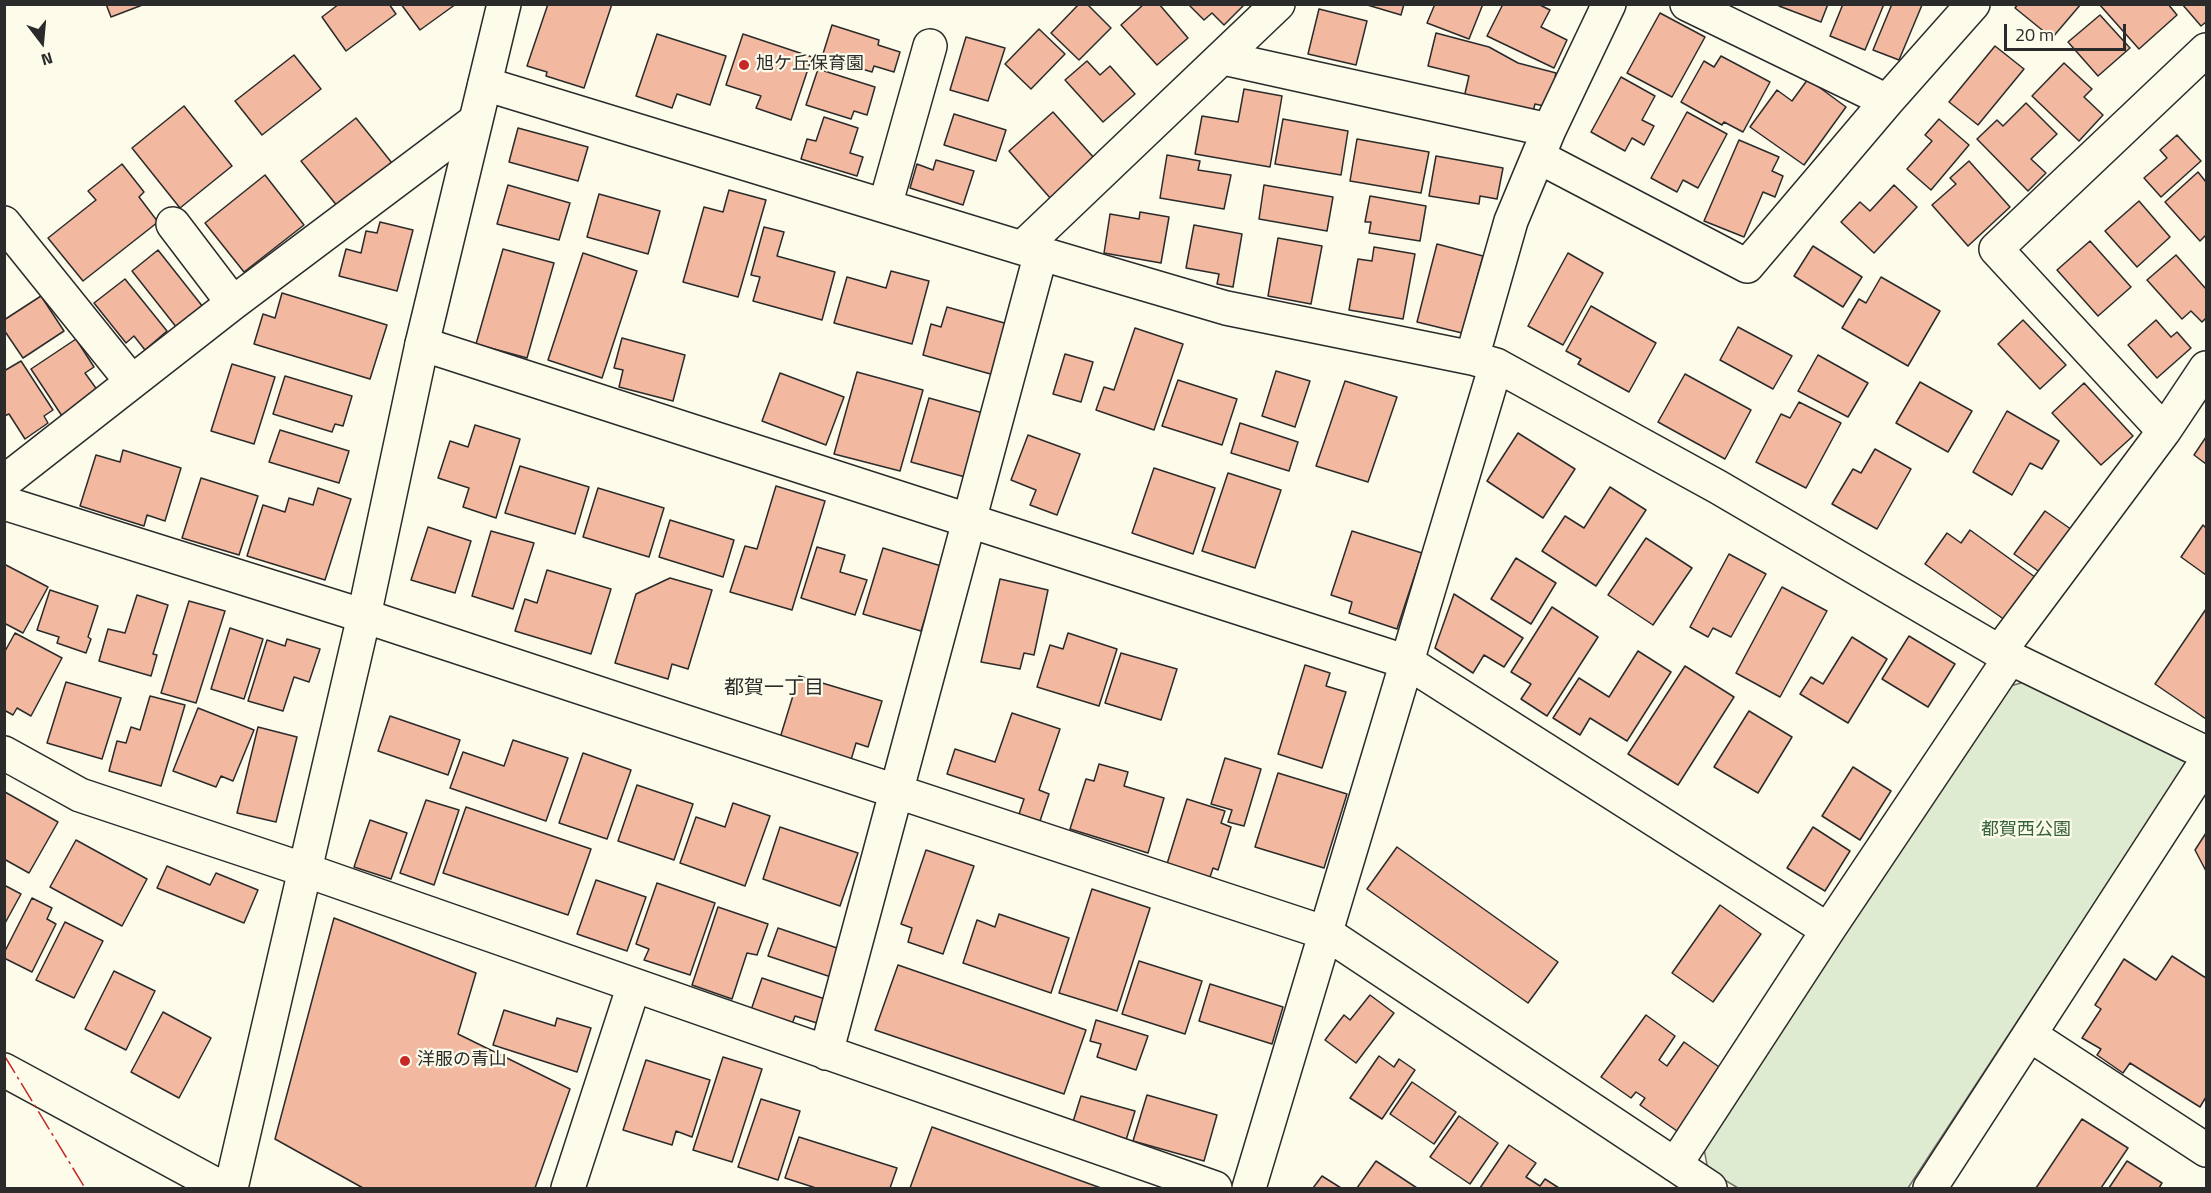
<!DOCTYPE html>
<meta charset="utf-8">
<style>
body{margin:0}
#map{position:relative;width:2211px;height:1193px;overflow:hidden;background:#fdfbea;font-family:"Titillium Web",sans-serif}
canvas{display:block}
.frame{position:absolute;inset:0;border:6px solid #2b2b2b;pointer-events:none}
.north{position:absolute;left:12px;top:12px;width:60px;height:60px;-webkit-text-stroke:4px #fdfbea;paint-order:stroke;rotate:164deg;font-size:16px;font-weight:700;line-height:24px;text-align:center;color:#2b2b2b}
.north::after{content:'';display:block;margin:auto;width:21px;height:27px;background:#2b2b2b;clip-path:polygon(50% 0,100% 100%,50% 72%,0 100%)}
.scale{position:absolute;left:2004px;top:24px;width:122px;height:27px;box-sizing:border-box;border:3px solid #2b2b2b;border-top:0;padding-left:8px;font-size:18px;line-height:21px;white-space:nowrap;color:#2b2b2b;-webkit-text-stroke:4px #fdfbea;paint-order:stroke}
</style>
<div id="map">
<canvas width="2211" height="1193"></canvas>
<div class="frame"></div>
<div class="north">N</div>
<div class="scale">20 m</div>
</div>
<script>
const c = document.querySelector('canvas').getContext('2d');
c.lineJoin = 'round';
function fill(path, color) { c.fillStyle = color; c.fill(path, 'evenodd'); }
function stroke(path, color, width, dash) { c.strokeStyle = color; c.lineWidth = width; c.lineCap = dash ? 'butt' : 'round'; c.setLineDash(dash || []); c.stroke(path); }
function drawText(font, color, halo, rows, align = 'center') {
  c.font = font + ' "Titillium Web","Noto Sans JP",sans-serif'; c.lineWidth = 4.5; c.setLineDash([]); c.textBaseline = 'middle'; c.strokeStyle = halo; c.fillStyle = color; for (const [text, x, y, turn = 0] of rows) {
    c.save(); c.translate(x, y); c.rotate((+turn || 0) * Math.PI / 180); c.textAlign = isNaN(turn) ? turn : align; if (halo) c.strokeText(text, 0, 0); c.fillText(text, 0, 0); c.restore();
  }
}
const green = new Path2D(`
 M2028 681 2188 761 1908 1188H1738L1708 1170 1704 1149 2003 688Z`);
fill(green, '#deebd1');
stroke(green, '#74746e', 1.5);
const building = new Path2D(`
 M106 4H145L111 17Z
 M339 4H389L396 14 346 51 322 17Z
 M401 4H456L420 30Z
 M548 4H612L584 88 546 76 547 72 527 66Z
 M1079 4H1087L1111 28 1079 60 1051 33Z
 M1144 4H1159L1188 38 1157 65 1121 25Z
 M1188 4H1245L1224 25 1212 13 1204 20Z
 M1364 4H1404L1401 15Z
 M1435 4H1483L1469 39 1427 23Z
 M1503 4H1538L1550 10 1541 27 1567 40 1554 68 1487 36Z
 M1780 4H1828L1821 22 1779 6Z
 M1843 4H1884L1865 50 1830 36Z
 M1892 4 1922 5 1899 60 1873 50Z
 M2018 4H2081L2052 38 2015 8Z
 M2099 4H2168L2177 15 2139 49Z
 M2182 4H2206V22L2201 26Z
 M1319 9 1367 21 1356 65 1308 54Z
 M1660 13 1705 37 1672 97 1627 73Z
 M2100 15 2130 48 2098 76 2068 42Z
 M832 25 879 40 878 45 900 52 894 72 874 66 872 72 822 57Z
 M1039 29 1065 54 1031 89 1005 64Z
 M1436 33 1489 47 1518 63 1556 73 1548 107 1535 104 1531 119 1463 102 1469 76 1428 66Z
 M657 34 726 56 710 105 677 94 672 108 636 96Z
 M743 34 812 57 791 120 756 108 761 96 726 85Z
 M966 37 1005 48 988 101 950 90Z
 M1995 46 2024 69 1978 125 1949 102Z
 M294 55 321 89 262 135 235 101Z
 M1721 56 1770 82 1743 132 1724 122 1722 125 1681 102 1704 61 1714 67Z
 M1087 61 1100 75 1110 66 1135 94 1103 122 1065 80Z
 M2064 63 2092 89 2084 97 2103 115 2079 141 2032 96Z
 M818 69 875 87 867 115 854 111 851 119 806 105Z
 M1621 77 1655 96 1642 120 1654 126 1644 145 1632 138 1625 151 1591 132Z
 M1808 79 1846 107 1804 165 1750 127 1777 90 1792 101Z
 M1244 89 1282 96 1270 167 1195 154 1202 116 1238 122Z
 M2026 103 2057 134 2031 159 2046 173 2028 191 1977 139 1997 120 2003 126Z
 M184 106 232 166 180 208 132 148Z
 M1053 112 1095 159 1051 199 1009 151Z
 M1687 112 1727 134 1698 188 1683 180 1677 192 1651 178Z
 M954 114 1006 130 996 161 944 145Z
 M824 117 858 128 850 153 863 157 857 176 801 159 807 139 816 141Z
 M356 118 392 163 338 207 301 161Z
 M1283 119 1348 131 1341 175 1275 164Z
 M1939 119 1969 145 1931 190 1907 169 1932 141 1925 135Z
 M518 128 588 147 578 181 509 162Z
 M2177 135 2201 161 2161 197 2144 178 2167 158 2160 150Z
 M1357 139 1429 152 1421 193 1350 181Z
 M1739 140 1779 157 1772 171 1783 176 1775 197 1763 192 1744 237 1704 221Z
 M1167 155 1200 161 1198 170 1231 175 1224 209 1160 198Z
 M1436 156 1503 168 1497 199 1480 196 1479 204 1429 196Z
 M936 160 974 171 963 205 910 188 917 164 933 170Z
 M1969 161 2010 207 1968 246 1932 205 1956 184 1950 178Z
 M122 164 144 192 139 197 158 222 83 281 48 238 96 200 88 191Z
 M2198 172 2206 182V235L2200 241 2165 202Z
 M265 175 304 225 244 272 205 223Z
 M508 185 570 203 559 240 497 224Z
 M1264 185 1333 197 1327 231 1259 219Z
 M1894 185 1917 207 1874 253 1841 222 1860 202 1870 211Z
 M729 190 766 200 738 297 683 282 704 207 723 212Z
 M599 194 660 211 648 254 587 237Z
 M1370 196 1426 206 1420 241 1369 233 1371 222H1365Z
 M2139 201 2170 237 2137 267 2105 231Z
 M1140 212 1169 217 1161 263 1104 253 1110 214 1139 219Z
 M380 222 413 230 397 291 339 276 346 249 361 253 366 231 377 233Z
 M1194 225 1242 234 1233 287 1217 284 1219 274 1186 268Z
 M764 227 784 232 777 256 835 272 822 320 753 301 760 277 751 275Z
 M1278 238 1322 246 1311 304 1268 296Z
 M2090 241 2131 287 2098 316 2057 270Z
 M1437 244 1483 256 1462 333 1417 322Z
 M1813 246 1862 277 1843 307 1794 276Z
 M1374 247 1415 254 1403 319 1349 310 1358 259 1372 261Z
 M503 249 554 263 527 358 476 344Z
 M158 250 203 307 177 328 132 271Z
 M583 253 637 271 602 378 548 360Z
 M1568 253 1603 273 1563 345 1528 326Z
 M2176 255 2206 289V318L2202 322 2191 311 2182 319 2147 280Z
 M891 271 929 281 912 344 834 323 847 277 886 288Z
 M1881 277 1940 311 1908 366 1842 328 1859 299 1866 303Z
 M125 279 167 331 145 350 134 336 126 343 94 303Z
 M282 293 387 325 370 379 254 344 263 314 275 318Z
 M41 296 64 331 23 358 4 330V320Z
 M1591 306 1656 343 1629 392 1578 364 1581 359 1566 351Z
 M947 307 1008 324 994 375 923 355 931 324 941 327Z
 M2023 320 2066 365 2040 389 1998 344Z
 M2156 320 2171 337 2177 332 2191 348 2157 378 2128 345Z
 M1738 327 1792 356 1773 389 1720 360Z
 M1135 328 1183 344 1154 430 1096 410 1104 387 1114 390Z
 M622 338 685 355 673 401 619 387 623 370 614 368Z
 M76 339 94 367 85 373 103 398 66 422 31 369Z
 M1065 354 1093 362 1081 402 1053 394Z
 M1818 355 1868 383 1848 417 1798 391Z
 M21 361 53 410 44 416 48 423 25 439 9 414 4 416V371Z
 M232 364 275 377 254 444 211 431Z
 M1276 371 1310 381 1295 427 1262 416Z
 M857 372 923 390 900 471 834 454Z
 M780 373 844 397 826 445 762 421Z
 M1685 374 1751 410 1725 459 1658 422Z
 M285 376 352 396 343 426 335 424 332 432 273 414Z
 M1178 380 1237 399 1222 445 1162 426Z
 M1345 381 1397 397 1368 482 1316 466Z
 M1920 382 1972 411 1948 452 1896 423Z
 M2084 383 2133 436 2101 465 2052 413Z
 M929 398 983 413 965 477 911 462Z
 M1799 402 1841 423 1806 488 1756 462 1781 414 1790 418Z
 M2007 411 2059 441 2042 469 2030 463 2012 495 1973 472Z
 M1240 423 1298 442 1289 471 1231 453Z
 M475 425 520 439 496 518 463 507 469 488 438 478 450 441 468 447Z
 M280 430 349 451 339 483 269 462Z
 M1518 433 1575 469 1543 518 1487 481Z
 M1028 435 1080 454 1057 515 1030 505 1036 490 1011 480Z
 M2206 437V464L2194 455Z
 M1875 449 1911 469 1877 529 1832 504 1853 469 1861 473Z
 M123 450 181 468 165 521 147 515 144 526 80 506 96 455 120 462Z
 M520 466 589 487 575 534 505 513Z
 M1154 468 1215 488 1193 554 1132 533Z
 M1228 473 1281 490 1255 568 1202 551Z
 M201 478 258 496 239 555 182 538Z
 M776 486 825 501 792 610 730 592 745 546 757 549Z
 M1610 487 1646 510 1596 586 1542 551 1565 516 1584 528Z
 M318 488 351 499 325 580 247 556 263 505 285 512 289 498 313 505Z
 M598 488 664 508 649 557 583 537Z
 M2045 511 2075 532 2044 575 2014 554Z
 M670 520 734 540 723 577 659 557Z
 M2203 525 2206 528V575L2181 557Z
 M428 527 471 541 455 593 411 580Z
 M1970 530 2035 577 2005 620 1925 564 1947 533 1961 543Z
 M491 531 534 543 513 609 472 596Z
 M1352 531 1422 553 1397 629 1349 613 1352 602 1331 595Z
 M1646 538 1692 568 1653 625 1608 595Z
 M817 547 845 555 840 572 867 580 855 615 801 598Z
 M883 548 941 566 921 631 863 614Z
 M1729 554 1766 574 1731 637 1713 628 1708 637 1690 627Z
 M1516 558 1556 583 1531 624 1491 599Z
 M4 564 48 587 23 633 4 623Z
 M547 570 611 589 591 654 515 631 525 599 537 603Z
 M670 578 712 590 688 669 672 664 668 679 615 663 636 594Z
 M1000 579 1048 590 1034 655 1024 653 1020 669 981 662Z
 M1782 587 1827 611 1780 697 1736 673Z
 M50 590 98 606 88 637 91 639 86 653 57 643 59 637 37 630Z
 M1454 594 1523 638 1504 667 1484 655 1473 673 1435 648Z
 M137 595 168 605 153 654 157 655 151 676 99 661 108 629 125 633Z
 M189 601 225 611 196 703 161 693Z
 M1552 607 1598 637 1547 716 1521 699 1531 684 1511 672Z
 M2206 609V719L2155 684Z
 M230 628 263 639 244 699 211 689Z
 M15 633 62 658 31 716 17 708 13 715 4 710V653Z
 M1068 633 1117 649 1099 706 1037 687 1050 645 1063 649Z
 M1909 636 1955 664 1928 707 1882 679Z
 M1852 637 1887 659 1848 723 1800 694 1811 677 1823 684Z
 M287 639 320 649 309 682 294 677 283 711 248 701 267 640 285 646Z
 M1638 651 1671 672 1627 741 1590 718 1580 735 1553 718 1579 678 1609 697Z
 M1121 653 1177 669 1161 720 1105 703Z
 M1305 665 1330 673 1326 686 1346 692 1322 768 1278 754Z
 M1685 666 1734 697 1678 785 1628 754Z
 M799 676 882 701 868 747 856 743 851 760 780 738Z
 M66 682 121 698 102 759 47 743Z
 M150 696 185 705 161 786 109 771 117 741 126 743 131 727 140 730Z
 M198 708 254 730 233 781 221 776 216 787 173 771Z
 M1749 711 1792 737 1758 793 1714 767Z
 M1012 713 1060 729 1039 790 1049 794 1040 821 1019 814 1024 799 947 774 955 749 995 762Z
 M390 716 460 740 448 775 378 751Z
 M258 727 297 737 276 822 237 813Z
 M513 740 568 758 546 821 450 788 463 752 504 766Z
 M583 753 631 770 607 839 559 823Z
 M1225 758 1261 769 1244 826 1228 822 1232 810 1211 804Z
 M1099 764 1128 772 1124 786 1164 798 1148 853 1070 829 1086 779 1094 781Z
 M1853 767 1891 791 1860 840 1822 816Z
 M1278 773 1347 794 1324 868 1255 847Z
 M637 785 693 804 674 860 618 841Z
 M5 792 58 822 29 873 4 859Z
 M1187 799 1225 811 1221 823 1231 827 1218 870 1213 868 1210 877 1167 864Z
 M426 800 459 810 434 885 400 873Z
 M733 803 770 816 745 886 680 863 696 817 725 827Z
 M466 807 591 849 568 915 443 873Z
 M370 820 407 833 391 879 354 867Z
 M780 827 858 853 840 906 763 879Z
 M1813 827 1850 851 1825 891 1787 868Z
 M2206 833V871L2195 850Z
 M76 840 147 879 122 926 50 887Z
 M1397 847 1558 962 1528 1003 1367 889Z
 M926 850 974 866 943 954 908 942 912 928 901 924Z
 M167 866 210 885 216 873 258 890 244 923 157 888Z
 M596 880 646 897 627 951 577 934Z
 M657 883 715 903 690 975 644 960 649 949 636 944Z
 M4 885 21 894 4 925Z
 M1092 889 1150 908 1117 1011 1059 993Z
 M32 898 52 908 47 919 56 924 32 972 4 958V953Z
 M1720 905 1761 934 1713 1002 1672 973Z
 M718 907 768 924 757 955 747 953 732 999 692 985Z
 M999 914 1069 938 1051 993 963 963 977 920 995 927Z
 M334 918 476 973 458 1034 570 1089 535 1188H363L275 1139Z
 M65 922 103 941 74 998 36 980Z
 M778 928 843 950 834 978 768 956Z
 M2172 956 2206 978V1097L2200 1107 2130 1063 2123 1073 2097 1055 2101 1049 2082 1038 2101 1009 2095 1005 2124 959 2156 980Z
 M1139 961 1202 981 1185 1034 1122 1014Z
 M898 965 1086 1030 1064 1094 875 1030Z
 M114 971 155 991 126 1050 85 1029Z
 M762 978 828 1000 820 1024 795 1016 792 1024 751 1010Z
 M1210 984 1283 1007 1272 1044 1199 1021Z
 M1370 995 1394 1013 1356 1063 1325 1040 1344 1015 1350 1020Z
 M504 1010 555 1026 557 1018 591 1028 577 1072 493 1045Z
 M163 1012 211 1038 179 1098 131 1072Z
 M1646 1015 1675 1036 1659 1060 1667 1066 1684 1042 1722 1069 1677 1131 1640 1105 1645 1098 1636 1092 1631 1098 1601 1077Z
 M1096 1020 1148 1036 1136 1070 1097 1057 1101 1044 1090 1041Z
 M1379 1056 1394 1067 1399 1059 1415 1070 1382 1119 1350 1098Z
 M723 1057 762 1069 732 1162 693 1150Z
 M646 1060 710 1080 692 1137 676 1131 672 1145 623 1130Z
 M1412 1082 1456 1112 1434 1144 1390 1114Z
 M1147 1095 1217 1115 1204 1161 1133 1141Z
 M1081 1096 1135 1111 1126 1140 1072 1125Z
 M761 1099 800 1111 778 1180 738 1167Z
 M1459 1116 1498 1143 1470 1184 1430 1157Z
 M2082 1119 2128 1148 2101 1188H2036Z
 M932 1127 1101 1188H910Z
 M799 1137 897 1168 890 1188H816L785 1178Z
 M1509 1145 1536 1163 1526 1177 1540 1186 1545 1179 1559 1188H1480Z
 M1376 1161 1417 1188H1357Z
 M2127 1161 2162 1183 2159 1188H2109Z
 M1322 1176 1341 1188H1313Z`);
fill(building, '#f2b8a0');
stroke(building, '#2b2b2b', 1.5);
const minor = new Path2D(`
 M1687 4 1887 101
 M1223 58 1549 130
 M485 84 1022 248 1226 308 1472 358 1496 365 1718 487 2010 658 2206 753
 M1539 157 1747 266 1887 101 1973 4
 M885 206 930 46
 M4 223 132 382
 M173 224 233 303
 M1022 248 1278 4
 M422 344 1407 662 1828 930
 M1472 358 1511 221 1549 130 1609 4
 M2164 431 1996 249 2206 50
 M4 482 233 303 474 122
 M4 503 364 616 1326 933 1710 1188
 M2000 651 2164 431 2206 368
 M4 753 80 795 305 870 1215 1188
 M2030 1035 2206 1150
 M826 1053 1041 253
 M1675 1165 1828 930 2010 658
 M568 1188 634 985
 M1249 1188 1496 365
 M1930 1188 2206 762`);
const tertiary = new Path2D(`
 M4 1070 222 1188
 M231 1188 364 616 422 344 504 4`);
stroke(minor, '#2b2b2b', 36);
stroke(tertiary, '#2b2b2b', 36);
stroke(minor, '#fdfbea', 33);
stroke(tertiary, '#fdfbea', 33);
stroke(new Path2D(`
 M4 1055 85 1188`), '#c62828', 1.5, [21, 4.5, 3, 4.5]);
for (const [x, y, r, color] of [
 [744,65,6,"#c62828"],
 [405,1061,6,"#c62828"]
]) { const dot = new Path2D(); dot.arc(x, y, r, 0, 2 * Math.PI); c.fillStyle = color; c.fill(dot); stroke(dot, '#fdfbea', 2); }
drawText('18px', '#2b2b2b', '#fdfbea', [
 ["旭ケ丘保育園",756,65],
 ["洋服の青山",417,1061]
], 'left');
drawText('18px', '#34623c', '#fdfbea', [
 ["都賀西公園",2026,831]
]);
drawText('20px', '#2b2b2b', '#fdfbea', [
 ["都賀一丁目",774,689]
]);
</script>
